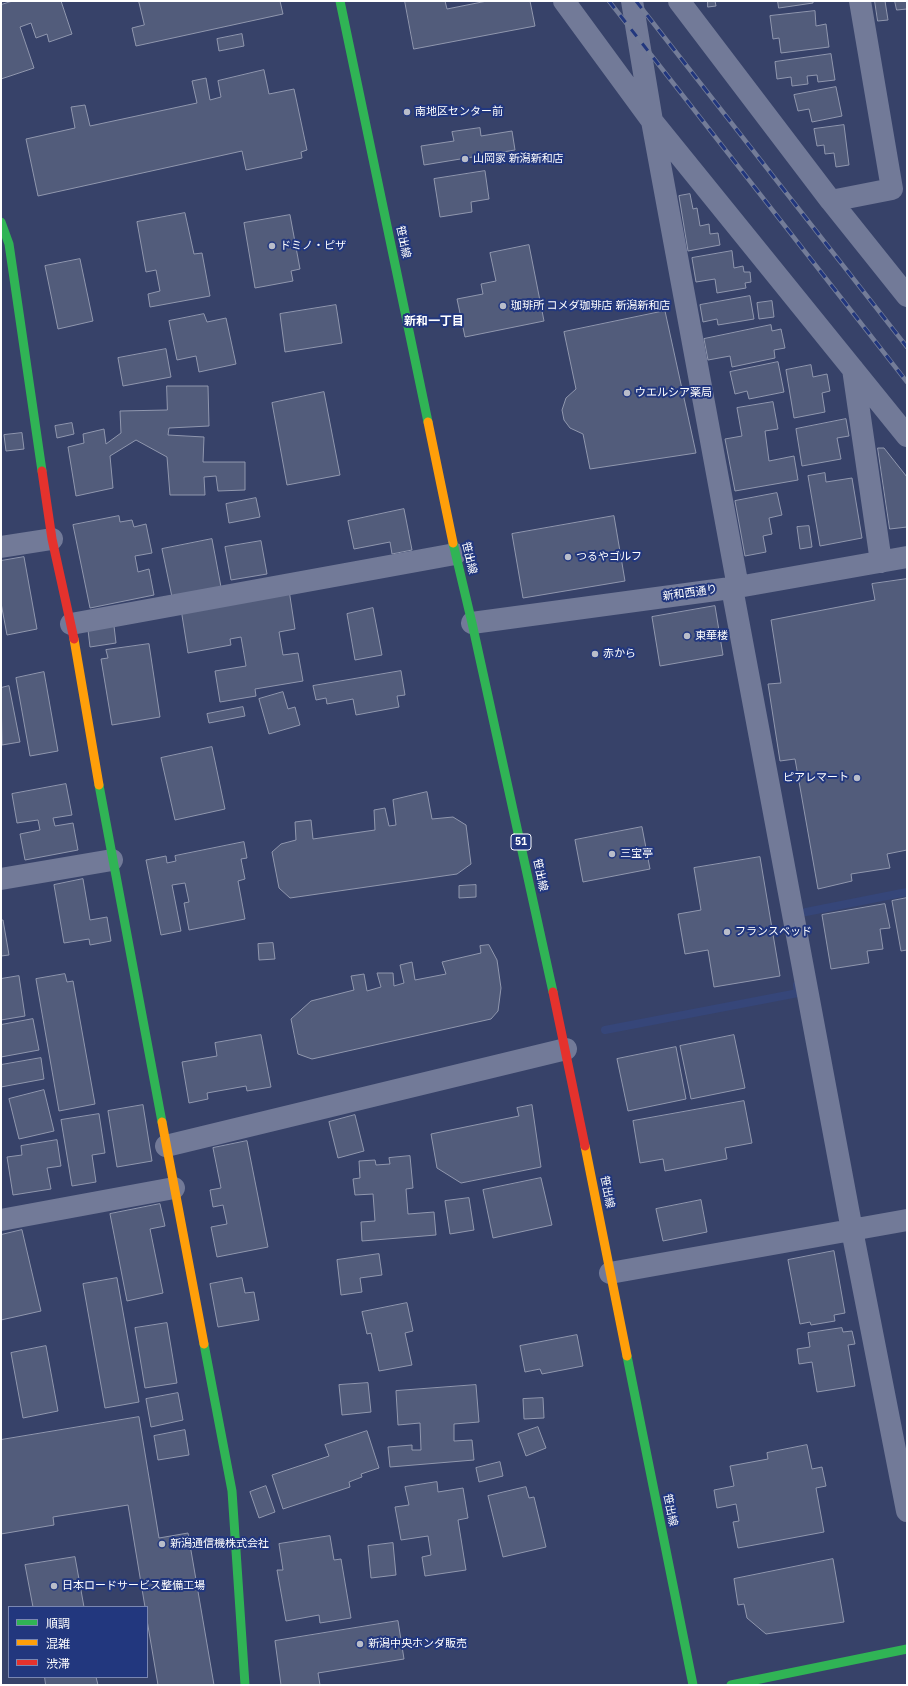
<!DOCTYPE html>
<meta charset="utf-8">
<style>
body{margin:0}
#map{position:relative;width:908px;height:1686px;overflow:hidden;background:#374269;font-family:"IBM Plex Sans","Noto Sans JP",sans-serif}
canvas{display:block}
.frame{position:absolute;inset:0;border:2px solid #fff;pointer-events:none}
.legend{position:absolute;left:8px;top:1606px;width:140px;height:72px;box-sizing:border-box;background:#22377e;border:1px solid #7a87b2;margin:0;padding:5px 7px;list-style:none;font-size:12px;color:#fff}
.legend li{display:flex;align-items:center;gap:8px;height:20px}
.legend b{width:20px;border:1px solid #7a87b2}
</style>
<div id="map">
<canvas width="908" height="1686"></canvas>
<div class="frame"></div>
<ul class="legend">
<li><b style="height:5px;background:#30b455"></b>順調</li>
<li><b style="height:5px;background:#ff9f0a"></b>混雑</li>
<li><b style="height:5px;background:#e5322d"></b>渋滞</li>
</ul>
</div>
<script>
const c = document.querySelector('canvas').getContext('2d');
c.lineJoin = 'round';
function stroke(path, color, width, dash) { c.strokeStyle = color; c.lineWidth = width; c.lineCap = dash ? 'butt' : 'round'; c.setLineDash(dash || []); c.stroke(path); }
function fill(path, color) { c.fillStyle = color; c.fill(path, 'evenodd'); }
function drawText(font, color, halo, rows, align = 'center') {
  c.font = font + ' "IBM Plex Sans","Noto Sans JP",sans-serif'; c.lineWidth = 4; c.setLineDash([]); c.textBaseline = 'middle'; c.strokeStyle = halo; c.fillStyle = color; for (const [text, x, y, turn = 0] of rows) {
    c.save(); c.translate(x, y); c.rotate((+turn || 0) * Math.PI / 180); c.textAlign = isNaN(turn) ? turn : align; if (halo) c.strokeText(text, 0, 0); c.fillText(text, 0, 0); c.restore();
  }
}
stroke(new Path2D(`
 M806 912 907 892
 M605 1030 798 993 797 985`), '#364679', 8);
const building = new Path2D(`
 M13 1H61L72 34 49 42 47 34 36 38 31 23 20 27 34 68 1 79V5Z
 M139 1H280L283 14 136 46 132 28 144 25Z
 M405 1H445L447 9 487 1H530L535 26 414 49Z
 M708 1H715L716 6 708 7Z
 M778 1H813V3L779 8Z
 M875 1H885L888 20 878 21Z
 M895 1H907V9L897 10Z
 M815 11 816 26 826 24 829 47 781 53 779 38 773 39 770 16Z
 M242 34 244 46 219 51 217 39Z
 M831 54 835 80 818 82 817 75 807 76 808 84 792 86 791 77 777 79 775 62Z
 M264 70 269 94 294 89 307 150 301 152 302 158 246 170 242 151 38 196 26 139 75 128 71 107 85 105 90 126 197 103 192 81 206 78 210 100 221 97 218 81Z
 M836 87 842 116 812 122 809 109 798 111 794 95Z
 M844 125 849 165 836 167 834 153 825 154 824 145 817 146 814 129Z
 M480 128 481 136 512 131 515 150 424 165 421 146 454 141 452 132Z
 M485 171 489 199 471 202 472 212 440 217 434 179Z
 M690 194 693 209 697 208 700 226 709 224 710 234 718 233 720 245 688 251 679 196Z
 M185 213 194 254 202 253 210 296 150 307 148 294 160 291 156 270 146 272 137 222Z
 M290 215 300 269 291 271 293 281 255 288 244 223Z
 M529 245 544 321 465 337 457 299 483 294 481 284 496 281 490 253Z
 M732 251 734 268 743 266 744 272H750L751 282 745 283 746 288 717 293 715 279 696 282 692 258Z
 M80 259 93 321 58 329 45 266Z
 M750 296 754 319 718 325 717 319 703 322 700 305Z
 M772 301 774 317 759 319 757 303Z
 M336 305 342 343 285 352 280 314Z
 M665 311 696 453 590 469 583 434 570 428 564 420 562 410 566 398 576 389 564 332Z
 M204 314 207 322 226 318 236 364 199 372 196 356 177 360 169 321Z
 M771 325 772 331 781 329 785 348 774 350 775 358 732 367 730 356 708 360 704 339Z
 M166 349 171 377 123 386 118 358Z
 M778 362 784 392 749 399 747 391 735 394 730 372Z
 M811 365 813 377 827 374 830 391 822 393 825 412 794 418 786 370Z
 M167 386H208L209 426 169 428 168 435 204 437 203 462H245V490L218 491 216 476 204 477 205 495H170L167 457 136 440 110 456 113 488 76 496 68 447 84 443 83 434 104 429 106 444 121 433 120 411 167 410Z
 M324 392 340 475 287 485 272 403Z
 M773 402 778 429 765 431 769 461 794 456 798 480 735 491 725 439 742 436 737 408Z
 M846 419 849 436 837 438 841 459 802 466 796 429Z
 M72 423 74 434 57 438 55 426Z
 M22 433 24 449 6 451 4 435Z
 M878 448H884L907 477V527L890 529Z
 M825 473 826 482 852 478 862 538 820 546 808 476Z
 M777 493 782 515 769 518 772 534 763 536 766 552 745 556 735 501Z
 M256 498 260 517 229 523 226 504Z
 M404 509 412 550 392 554 390 542 354 549 348 521Z
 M119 516 120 522 132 520 134 527 146 524 152 553 135 556 138 572 149 569 154 595 90 608 73 525Z
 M614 516 625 581 523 598 512 534Z
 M809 526 812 547 800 549 797 527Z
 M212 539 221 587 172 597 162 549Z
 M261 541 267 574 231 580 225 547Z
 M24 557 37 629 7 635 1 603V561Z
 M907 579V850L887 854 890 868 851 874 852 881 818 889 795 759 780 761 768 684 781 683 771 620 875 600 872 584Z
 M289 590 295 629 279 632 283 655 298 653 303 681 255 689 256 696 220 702 215 671 246 666 241 637 230 639 231 645 188 653 181 609Z
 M715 606 723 655 660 666 652 617Z
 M373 608 382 655 355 660 347 614Z
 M114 626 116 643 90 647 88 630Z
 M149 644 160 717 112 725 101 659 108 658 106 650Z
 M401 671 405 695 397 696 399 707 356 715 353 699 327 704 326 698 316 700 313 686Z
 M44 672 58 751 30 756 16 678Z
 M9 686 20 742 2 745 1 688Z
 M283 692 288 709 295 707 300 725 269 734 259 699Z
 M243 707 245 716 209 723 207 714Z
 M212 747 225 809 175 820 161 758Z
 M66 784 72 815 53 818 55 826 73 823 78 850 25 860 20 834 40 830 38 820 17 823 12 794Z
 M427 792 432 819 453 817 466 825 471 864 457 874 290 898 279 888 272 852 281 844 296 840 295 822 311 820 313 839 375 830 374 810 385 808 389 826 396 825 393 800Z
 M642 827 650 869 583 882 575 840Z
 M244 842 247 858 241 859 245 879 238 881 245 919 189 930 184 903 189 902 185 883 172 885 181 931 161 935 146 860 166 856 167 863 176 861 175 856Z
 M760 857 780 976 714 987 708 950 685 954 678 914 701 910 694 868Z
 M83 879 90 920 107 917 111 941 90 945 89 939 64 943 54 885Z
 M476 885V897L459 898V886Z
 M907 898V950L901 951 892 901Z
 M885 904 890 928 880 929 883 949 867 951 869 963 831 969 822 915Z
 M1 920H3L9 955 1 956Z
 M273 943 275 959 259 960 258 944Z
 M489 945 497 960 501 988 498 1011 491 1019 312 1059 298 1054 291 1019 311 1001 354 990 351 976 364 974 367 991 381 987 377 973H393L394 986 404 983 400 965 412 962 415 980 446 974 442 962 481 953 480 946Z
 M65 974 67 982 73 981 95 1104 59 1111 36 979Z
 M19 976 25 1016 1 1020V979Z
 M33 1019 39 1050 1 1057V1025Z
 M261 1035 271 1087 247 1091 246 1086 207 1093 208 1099 189 1103 182 1062 217 1056 215 1043Z
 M734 1035 745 1088 691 1099 680 1046Z
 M676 1047 686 1099 628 1111 617 1059Z
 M41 1058 44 1079 1 1087V1065Z
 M44 1090 54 1131 19 1139 9 1099Z
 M744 1101 752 1143 725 1148 727 1159 665 1171 663 1159 640 1163 633 1121Z
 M143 1105 152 1161 117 1167 108 1111Z
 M532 1105 541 1167 461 1183 437 1168 431 1134 519 1116 517 1108Z
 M99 1114 105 1153 92 1155 96 1182 72 1186 61 1120Z
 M355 1115 364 1151 338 1158 329 1122Z
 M57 1140 61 1166 47 1168 51 1189 13 1195 7 1157 22 1155 21 1146Z
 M247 1141 268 1247 217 1257 211 1227 227 1224 223 1205 213 1207 210 1190 221 1188 213 1148Z
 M410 1156 413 1188 406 1189 408 1214 434 1212 436 1235 362 1241 361 1222 375 1221 373 1194 355 1195 353 1179 360 1178 359 1161 375 1160 376 1165 390 1164 389 1158Z
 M541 1178 552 1225 493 1238 483 1190Z
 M469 1198 474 1230 450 1234 445 1201Z
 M701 1200 707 1232 663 1241 656 1209Z
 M160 1204 165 1226 150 1229 163 1293 127 1301 110 1214Z
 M22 1230 41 1311 1 1320V1235Z
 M834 1251 845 1313 834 1315 835 1321 811 1325 810 1322 800 1324 788 1260Z
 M379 1254 382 1275 360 1278 362 1292 341 1295 337 1260Z
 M117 1278 139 1402 105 1408 83 1284Z
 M242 1278 245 1293 254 1292 259 1320 218 1327 210 1284Z
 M407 1303 413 1331 405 1333 412 1365 379 1371 371 1333 367 1334 362 1312Z
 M167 1323 177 1383 145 1388 135 1328Z
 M842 1328 843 1332 852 1331 855 1344 848 1345 855 1386 817 1392 812 1362 799 1364 797 1349 810 1347 808 1333Z
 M577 1335 583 1366 542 1374 540 1369 525 1372 520 1346Z
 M46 1346 58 1411 23 1418 11 1353Z
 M368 1383 371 1412 342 1415 339 1385Z
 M476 1385 479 1422 454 1424V1441L472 1440 474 1460 390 1467 388 1447 412 1445V1450H421L420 1423 398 1425 396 1391Z
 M178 1393 183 1420 151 1427 146 1399Z
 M543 1398 544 1418 524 1419 523 1399Z
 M139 1417 159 1538 188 1533 214 1685H158L147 1620V1607H145L128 1505 53 1517 54 1525 1 1534V1440Z
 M538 1427 546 1448 526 1456 518 1434Z
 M185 1430 189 1455 158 1460 154 1436Z
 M367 1431 379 1468 361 1474 362 1477 349 1482 350 1487 283 1509 272 1475 329 1456 325 1445Z
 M807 1445 812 1469 822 1467 826 1486 816 1488 824 1532 738 1548 733 1522 739 1521 736 1504 717 1508 714 1490 734 1486 730 1466 768 1459 767 1453Z
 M500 1462 503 1476 479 1482 476 1468Z
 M437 1482 438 1492 463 1488 468 1518 458 1520 466 1570 425 1576 422 1557 431 1555 428 1536 401 1540 395 1507 409 1505 405 1487Z
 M266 1486 275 1512 259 1518 250 1492Z
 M526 1487 529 1498 534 1497 546 1547 503 1557 488 1496Z
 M330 1536 334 1560 341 1559 351 1618 320 1623 319 1615 286 1621 277 1570H283L279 1544Z
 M393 1543 396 1575 371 1578 368 1546Z
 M75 1557 84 1607H33L25 1565Z
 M833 1559 844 1622 766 1634 747 1618 744 1604 738 1605 734 1579Z
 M398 1621 404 1659 318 1673 320 1685H281L275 1641Z
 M45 1677H96L98 1685H46Z`);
fill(building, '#525c7b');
stroke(building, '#9097ae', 1);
stroke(new Path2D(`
 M564 1 652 121 907 436
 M632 1 652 121 738 587
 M679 1 831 201 907 296
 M831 201 892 189 860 1
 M853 369 881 562
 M1 547 52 539
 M732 588 852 1230 907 1511
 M472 623 738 587 907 557
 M71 624 455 554
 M1 879 112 860
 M166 1146 566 1049
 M1 1220 174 1188
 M610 1273 907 1220`), '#727a98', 22);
stroke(new Path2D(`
 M340 1 428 422
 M1 222 9 244 42 471
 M453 543 472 623 553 992
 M99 785 162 1122
 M204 1344 232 1491 245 1685
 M627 1356 693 1685
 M731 1685 907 1649`), '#30b455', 9);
stroke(new Path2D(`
 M428 422 453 543
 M74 639 99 785
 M162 1122 204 1344
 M585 1146 627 1356`), '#ff9f0a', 9);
stroke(new Path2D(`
 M42 471 52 539 74 639
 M553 992 585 1146`), '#e5322d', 9);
const rail = new Path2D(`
 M609 1 907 382
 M636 1 907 347`);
stroke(rail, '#737c98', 4.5);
stroke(rail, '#22377e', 3, [9]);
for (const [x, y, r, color] of [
 [407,112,4,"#b9bdca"],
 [465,159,4,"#b9bdca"],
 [272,246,4,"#b9bdca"],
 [503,306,4,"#b9bdca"],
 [627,393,4,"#b9bdca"],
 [568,557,4,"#b9bdca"],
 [687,636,4,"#b9bdca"],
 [595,654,4,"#b9bdca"],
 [857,778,4,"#b9bdca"],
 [612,854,4,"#b9bdca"],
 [727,932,4,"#b9bdca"],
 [162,1544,4,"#b9bdca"],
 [54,1586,4,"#b9bdca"],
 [360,1644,4,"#b9bdca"]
]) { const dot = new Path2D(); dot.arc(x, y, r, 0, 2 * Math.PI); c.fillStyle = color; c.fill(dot); stroke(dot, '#22377e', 1.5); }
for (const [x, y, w] of [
 [521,842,20]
]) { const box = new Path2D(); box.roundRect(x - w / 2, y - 8, w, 16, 3); c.fillStyle = '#22377e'; c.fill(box); stroke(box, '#fff', 1); }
drawText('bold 10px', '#fff', null, [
 ["51",521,842]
]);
drawText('11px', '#fff', '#22377e', [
 ["南地区センター前",415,112],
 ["山岡家 新潟新和店",473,159],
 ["ドミノ・ピザ",280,246],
 ["珈琲所 コメダ珈琲店 新潟新和店",511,306],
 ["ウエルシア薬局",635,393],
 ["つるやゴルフ",576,557],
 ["東華楼",695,636],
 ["赤から",603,654],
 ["ピアレマート",849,778,"right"],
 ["三宝亭",620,854],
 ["フランスベッド",735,932],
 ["新潟通信機株式会社",170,1544],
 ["日本ロードサービス整備工場",62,1586],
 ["新潟中央ホンダ販売",368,1644]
], 'left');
drawText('11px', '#fff', '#22377e', [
 ["笹出線",403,242,78],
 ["笹出線",469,558,77],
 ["新和西通り",690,593,-8],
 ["笹出線",540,875,78],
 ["笹出線",607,1192,79],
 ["笹出線",670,1510,79]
]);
drawText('bold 12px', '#fff', '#22377e', [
 ["新和一丁目",434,322]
]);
</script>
